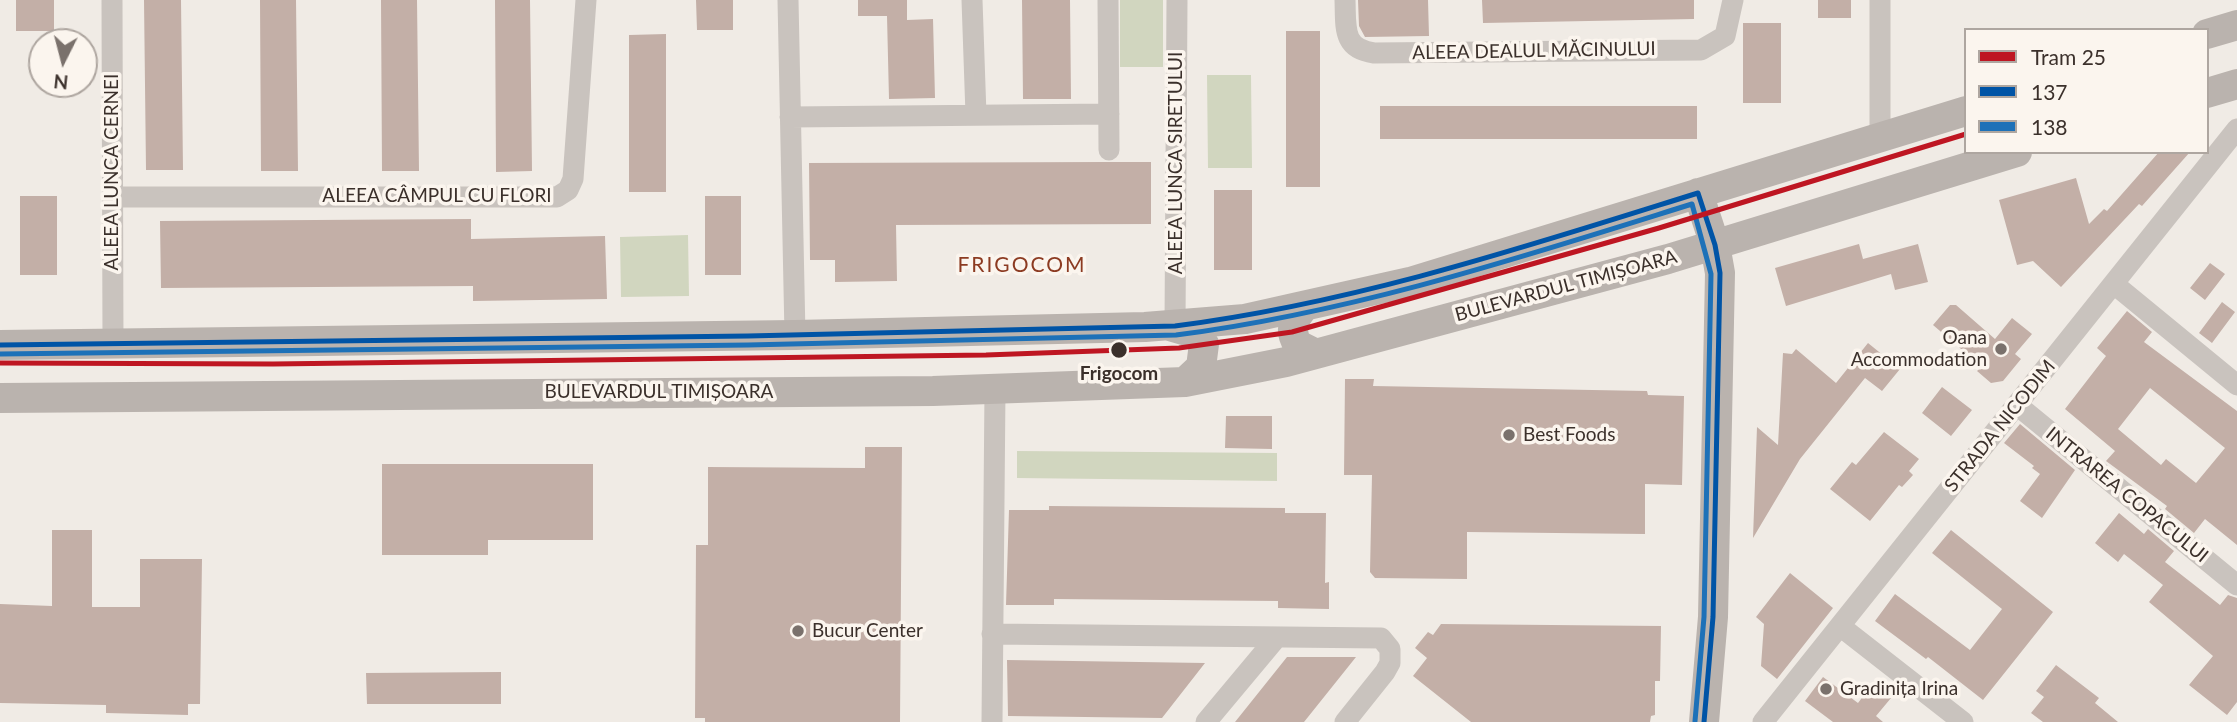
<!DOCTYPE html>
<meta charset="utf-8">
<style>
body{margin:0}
#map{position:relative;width:2237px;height:722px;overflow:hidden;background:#f0ebe5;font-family:Lato,sans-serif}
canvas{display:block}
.legend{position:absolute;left:1964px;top:28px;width:245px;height:126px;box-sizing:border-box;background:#fbf5ee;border:2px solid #aea6a0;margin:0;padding:9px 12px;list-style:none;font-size:21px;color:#3b302b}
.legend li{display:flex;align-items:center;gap:14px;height:35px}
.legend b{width:35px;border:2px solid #aea6a0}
.north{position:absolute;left:28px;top:28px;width:70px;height:70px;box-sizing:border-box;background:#fbf5ee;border:2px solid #aea6a0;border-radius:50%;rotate:186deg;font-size:19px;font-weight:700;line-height:28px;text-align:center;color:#3b302b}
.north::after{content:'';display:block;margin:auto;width:24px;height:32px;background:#7a716c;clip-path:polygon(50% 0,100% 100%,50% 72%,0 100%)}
</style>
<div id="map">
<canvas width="2237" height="722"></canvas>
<ul class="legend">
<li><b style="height:9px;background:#be1622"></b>Tram 25</li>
<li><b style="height:9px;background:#0054a6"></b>137</li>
<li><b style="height:9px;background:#1d71b8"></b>138</li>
</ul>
<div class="north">N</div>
</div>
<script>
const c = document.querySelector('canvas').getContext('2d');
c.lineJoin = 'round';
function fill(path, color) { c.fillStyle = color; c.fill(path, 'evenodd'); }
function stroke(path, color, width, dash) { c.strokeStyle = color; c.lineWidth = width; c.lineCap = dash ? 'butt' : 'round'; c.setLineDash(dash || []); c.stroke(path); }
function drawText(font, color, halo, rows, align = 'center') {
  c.font = font + ' Lato,sans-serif'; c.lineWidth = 7; c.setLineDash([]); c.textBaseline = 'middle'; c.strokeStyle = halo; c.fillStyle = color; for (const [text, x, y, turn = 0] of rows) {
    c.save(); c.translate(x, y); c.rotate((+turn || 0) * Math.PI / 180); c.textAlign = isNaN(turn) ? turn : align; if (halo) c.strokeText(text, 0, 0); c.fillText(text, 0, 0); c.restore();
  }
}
fill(new Path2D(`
 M1120 0H1163V67H1120Z
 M1207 75H1251L1252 168H1208Z
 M688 235 689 296 621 297 620 237Z
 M1017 451 1277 453V481L1017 478Z`), '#d1d6bf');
fill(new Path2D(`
 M16 0H54V31H16Z
 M144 0H181L183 170H146Z
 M260 0H296L298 171H261Z
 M381 0H417L419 171H382Z
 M495 0H530L532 171 496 172Z
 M696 0H733V30H697Z
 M858 0H907V20L933 19 935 98 889 99 887 16H858Z
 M1022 0H1070L1071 99H1023Z
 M1358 0H1428L1429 36 1365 37 1359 26Z
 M1482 0H1694V19L1483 23Z
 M1818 0H1851V18H1818Z
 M1743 23H1781V103H1743Z
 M1286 31H1320V187H1286Z
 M666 34V192H629V35Z
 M1380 106H1697V139H1380Z
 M2159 152H2190L2142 206 2139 204 2061 287 2033 261 2017 265 1999 200 2076 178 2089 224 2104 209 2107 211Z
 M1103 162H1151V224L896 225 897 281 835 282V260H810L809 163Z
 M1214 190H1252V270H1214Z
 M20 196H57V275H20Z
 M705 196H741V275H705Z
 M471 219V239L605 236 607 299 473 301V286L161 288 160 221Z
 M1859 244 1863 259 1918 244 1928 282 1895 290 1891 274 1786 306 1775 268Z
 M2210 263 2225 274 2205 300 2190 288Z
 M2222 302 2235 312 2212 343 2199 333Z
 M1950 305H1956L1995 339 2012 318 2032 334 2015 354 2021 359 2003 381 1991 383 1977 371 1980 368 1974 360 1933 325Z
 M2127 311 2152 332 2144 342 2237 411V545L2205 519 2194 533 2165 509 2167 506 2106 461 2115 451 2065 409 2106 356 2097 348ZM2150 388 2225 448 2196 483 2166 459 2161 465 2118 429Z
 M1868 343 1900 369 1882 391 1865 378 1800 459 1753 538 1757 427 1778 445 1783 353 1792 354 1796 349 1836 383Z
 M1345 379H1374L1373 386 1647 391 1648 395 1684 396 1682 485 1645 484V534L1467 532V579L1375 578 1370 572 1372 475H1344Z
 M1942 387 1972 410 1951 436 1922 413Z
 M1226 416H1272V449L1225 448Z
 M2020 424 2075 470 2042 518 2020 501 2040 474 2032 468 2034 466 2004 443Z
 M1884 432 1919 459 1909 471 1913 475 1902 487 1899 485 1870 521 1830 489 1852 462 1856 465Z
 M865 447H902L900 722H705V718H695L696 545H708V467L865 468Z
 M382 464H593V540H488V555H382Z
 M1049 506 1285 508V513H1326L1325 583 1329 582V609L1278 608V601L1054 599V605H1006L1009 510H1049Z
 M2119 513 2144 534 2148 529 2174 551 2165 562 2220 605 2228 595 2237 598V702L2227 715 2189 685 2213 656 2149 602 2163 585 2124 554 2118 562 2095 543Z
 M52 530H92V607H140V559H202L200 704H188V715L106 713V705L0 703V604L52 606Z
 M1951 530 2053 612 1983 700 1928 657 1926 659 1875 621 1895 594 1970 650 2002 609 1932 553Z
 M1790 573 1833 608 1777 679 1761 666 1764 624 1756 617Z
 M1441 624 1661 626 1660 681H1655V715L1651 716 1650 722H1471L1413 676 1427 658 1415 648 1428 632 1433 635Z
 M1287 657H1356L1304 722H1235Z
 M1007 660 1205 663 1162 718 1008 716Z
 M2056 665 2099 698 2095 703 2118 722H2043L2031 713 2044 697 2036 691Z
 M501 672V704H367L366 673Z
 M1823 677 1858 703 1877 678 1896 692 1876 716 1883 722H1833L1805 701Z`), '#c3afa7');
stroke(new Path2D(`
 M112 0 113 344
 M788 0 795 335
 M972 0 976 115
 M1108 0 1109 150
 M1345 0C1346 27 1342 49 1374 53L1701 50 1725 36 1733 0
 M790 117 1109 114
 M1880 139V0
 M113 197H557L568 190 573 179 586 0
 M2114 284 2237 385
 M1175 326 1177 0
 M2017 405 2237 585
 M1840 626 1963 722
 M992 634 1381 638 1390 649V663L1385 672 1345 722
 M992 722 995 390
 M1206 722 1277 637
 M1763 722 2237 129`), '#c9c3be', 21);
stroke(new Path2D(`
 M2207 34 2237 25
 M2207 93 2237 84
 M1698 193 1715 245 1720 273 1713 617 1704 722
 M1304 307C1293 319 1289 331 1298 345L1316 354
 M1170 326 1194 333 1204 344 1201 367 1185 382
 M0 345 795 335 1145 327 1245 319 1410 282 1966 111
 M0 398 933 391 1185 382 1286 362 1668 259 2017 152`), '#bab3ae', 30);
stroke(new Path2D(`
 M0 345 748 336 1175 326C1355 303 1525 247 1698 193L1715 245 1720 273 1713 617 1704 722`), '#0054a6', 5);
stroke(new Path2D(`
 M0 354 748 345 1176 335C1354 312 1522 257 1692 204L1711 274 1704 617 1695 721`), '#1d71b8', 5);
stroke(new Path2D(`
 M0 363 273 364 986 355 1179 348 1292 332 1659 228 1966 134`), '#be1622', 5);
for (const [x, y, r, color] of [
 [2001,349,7,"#7a716c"],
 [1119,350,9,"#3b302b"],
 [1509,435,7,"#7a716c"],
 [798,631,7,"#7a716c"],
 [1826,689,7,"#7a716c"]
]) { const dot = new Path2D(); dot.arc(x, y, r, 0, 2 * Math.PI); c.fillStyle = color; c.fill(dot); stroke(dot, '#fbf5ee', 2.5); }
drawText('19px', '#3b302b', '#fbf5ee', [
 ["ALEEA DEALUL MĂCINULUI",1534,51,-1],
 ["ALEEA LUNCA SIRETULUI",1176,163,-90],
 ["ALEEA LUNCA CERNEI",112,172,-90],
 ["ALEEA CÂMPUL CU FLORI",437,196],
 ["BULEVARDUL TIMIȘOARA",1566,286,-15],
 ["BULEVARDUL TIMIȘOARA",659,392],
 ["STRADA NICODIM",2000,426,-51],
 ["INTRAREA COPACULUI",2127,495,39]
]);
drawText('19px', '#3b302b', '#fbf5ee', [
 ["Oana",1987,338,"right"],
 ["Accommodation",1987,360,"right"],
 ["Best Foods",1523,435],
 ["Bucur Center",812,631],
 ["Gradinița Irina",1840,689]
], 'left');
drawText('bold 19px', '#3b302b', '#fbf5ee', [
 ["Frigocom",1119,374]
]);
c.letterSpacing = '2px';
drawText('21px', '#8c3b22', '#fbf5ee', [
 ["FRIGOCOM",1022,265]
]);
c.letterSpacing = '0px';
</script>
